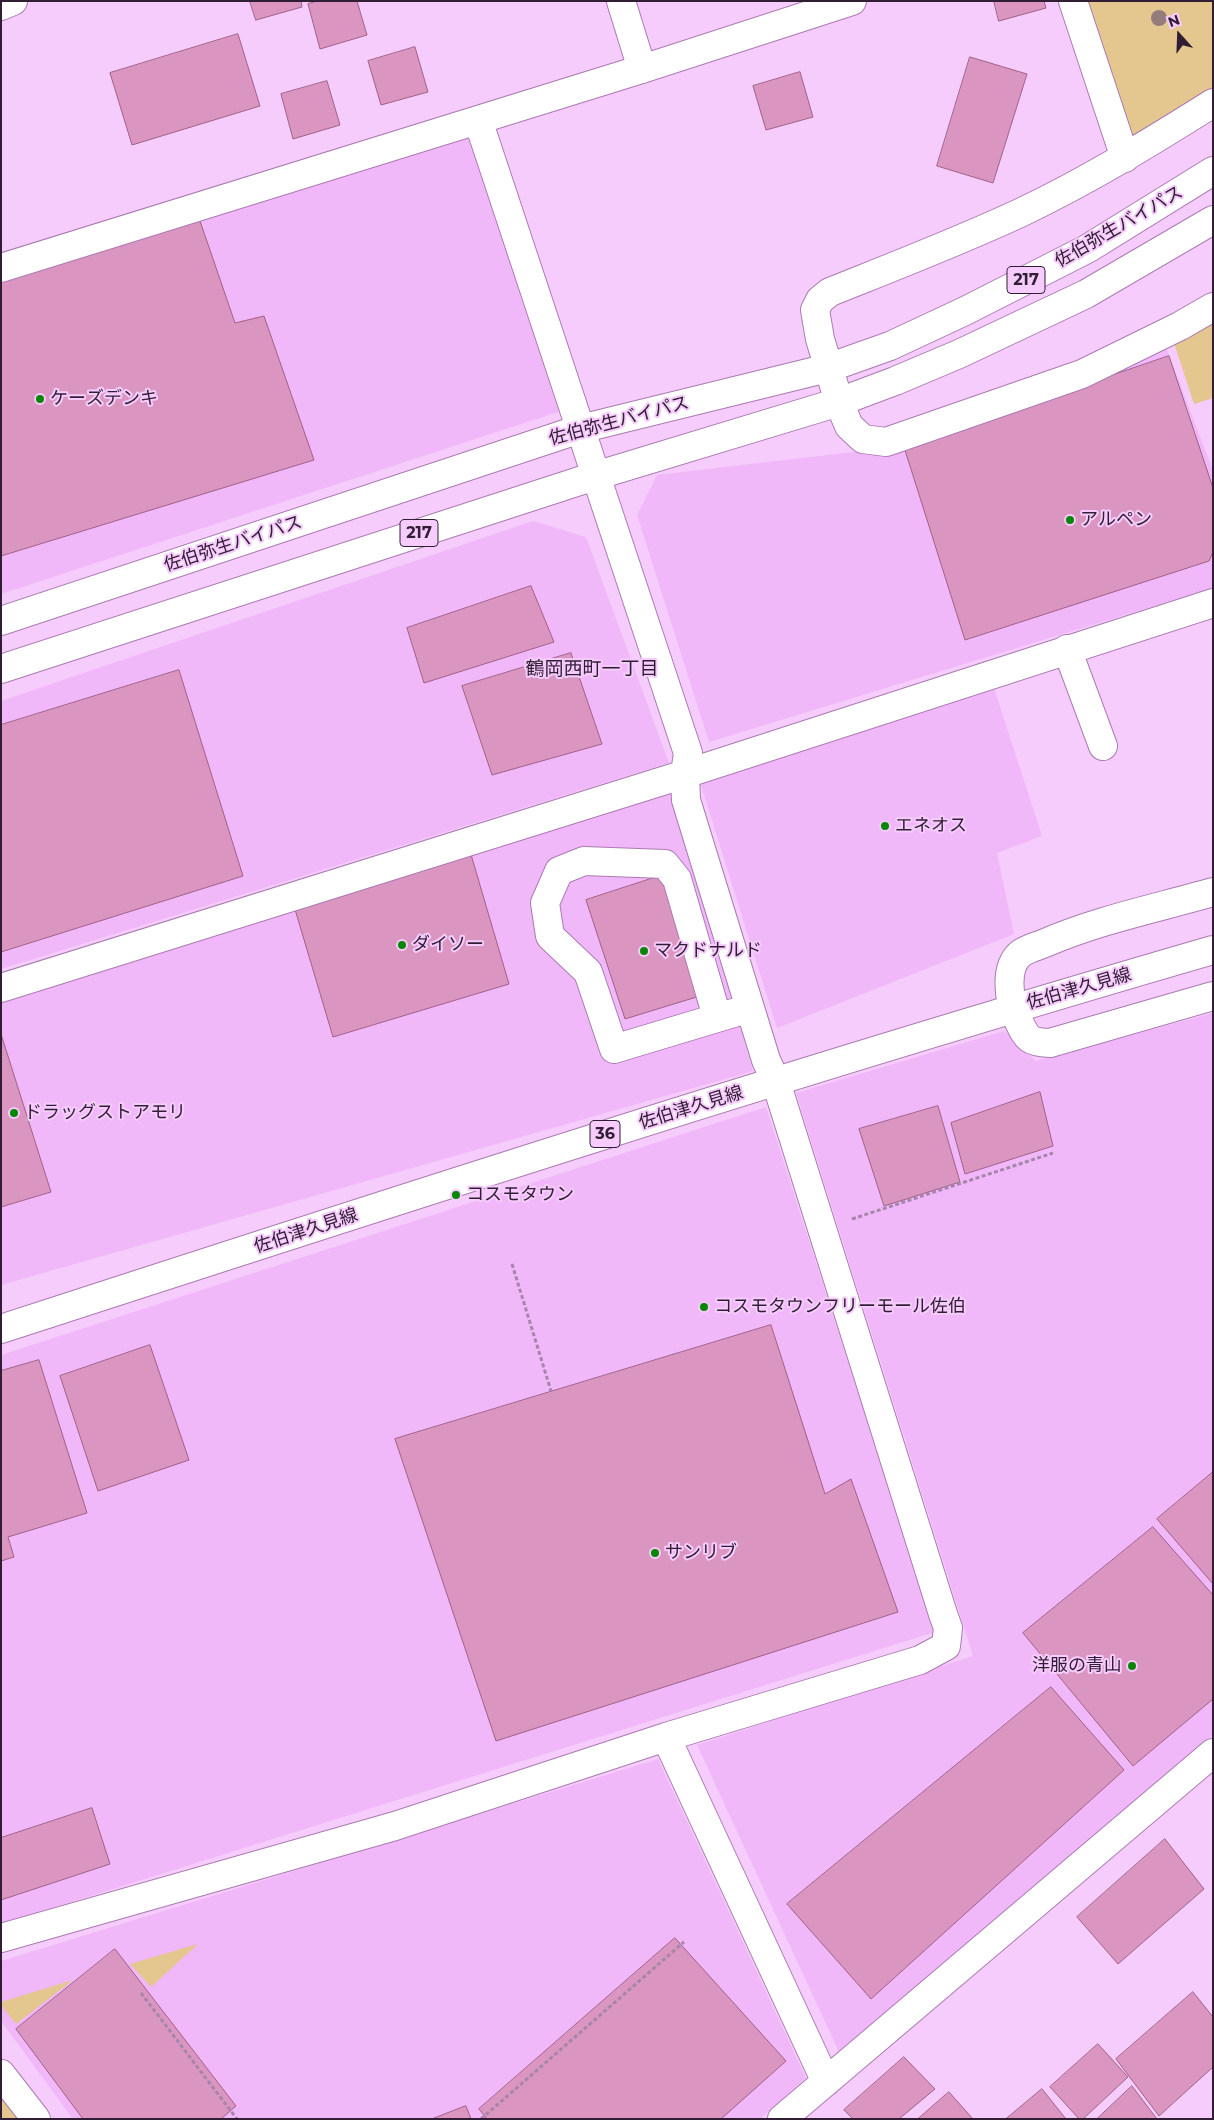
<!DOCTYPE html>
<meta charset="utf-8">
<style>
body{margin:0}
#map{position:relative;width:1214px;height:2120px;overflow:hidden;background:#f5ccfb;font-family:Montserrat,sans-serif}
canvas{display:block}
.frame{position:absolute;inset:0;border:2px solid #311d34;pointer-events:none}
.north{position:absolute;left:1154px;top:10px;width:50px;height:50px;-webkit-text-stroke:4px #f5ccfb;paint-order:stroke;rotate:340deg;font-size:14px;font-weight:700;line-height:20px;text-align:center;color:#311d34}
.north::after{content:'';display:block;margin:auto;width:18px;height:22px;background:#311d34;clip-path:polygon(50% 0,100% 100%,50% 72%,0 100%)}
</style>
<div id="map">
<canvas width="1214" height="2120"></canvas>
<div class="frame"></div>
<div class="north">N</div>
</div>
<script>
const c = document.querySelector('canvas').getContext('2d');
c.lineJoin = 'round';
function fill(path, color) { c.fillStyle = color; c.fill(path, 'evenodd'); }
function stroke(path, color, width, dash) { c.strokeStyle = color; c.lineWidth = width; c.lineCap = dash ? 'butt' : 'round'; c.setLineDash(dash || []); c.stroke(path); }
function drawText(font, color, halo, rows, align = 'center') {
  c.font = font + ' Montserrat,"Noto Sans JP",sans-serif'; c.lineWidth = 4; c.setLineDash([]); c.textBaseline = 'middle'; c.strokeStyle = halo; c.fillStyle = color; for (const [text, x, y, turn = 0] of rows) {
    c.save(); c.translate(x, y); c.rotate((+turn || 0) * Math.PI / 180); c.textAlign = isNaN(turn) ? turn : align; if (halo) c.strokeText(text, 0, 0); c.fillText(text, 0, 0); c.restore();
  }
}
fill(new Path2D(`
 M471 131 564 410 1 594V277Z
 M1163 339 1213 471V588L709 742 637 515 657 475 870 450Z
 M533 521 586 537 669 763 1 969V701Z
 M994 688 1042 836 997 853 1014 934 777 1028 700 782Z
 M670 787 753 1071 1 1285V997Z
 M1213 1013V1735L839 2052 697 1745 973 1656 796 1093 1004 1031 1036 1061Z
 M766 1107 935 1632 1 1924V1355Z
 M658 1759 806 2078 760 2119H73L1 2021V1961Z`), '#f1b8f9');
fill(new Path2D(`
 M1083 1H1213V87L1131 144Z
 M1213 323V398L1194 404 1174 343Z
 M198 1944 151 1987 130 1964Z
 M73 1980 16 2024 1 2005V2002Z
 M1 2096 19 2119H1Z`), '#e4c68f');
const building = new Path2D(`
 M250 1H301L302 7 256 20Z
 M318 1H357L367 35 320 49 308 4Z
 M994 1H1044L1046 8 999 21Z
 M238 34 260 106 132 145 110 73Z
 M415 47 428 92 381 105 368 61Z
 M970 57 1027 74 993 183 937 166Z
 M800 72 813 117 766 130 753 86Z
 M327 81 340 125 293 139 281 94Z
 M200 221 235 323 264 316 314 460 1 556V282Z
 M1169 356 1213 488V552L1209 561 965 640 904 447Z
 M531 586 554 642 424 683 407 628Z
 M571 653 602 744 492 775 462 686Z
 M179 670 243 876 1 952V725Z
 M470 851 509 984 333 1037 294 906Z
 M666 874 703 995 625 1019 586 900Z
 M1 1034 51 1192 1 1207Z
 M1040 1092 1053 1146 965 1174 951 1123Z
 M938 1106 960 1182 884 1206 859 1129Z
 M771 1325 825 1494 851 1479 898 1612 496 1741 395 1439Z
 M150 1345 189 1460 98 1491 60 1376Z
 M39 1360 87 1513 8 1537 14 1557 1 1561V1371Z
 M1213 1472V1584L1157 1519Z
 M1153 1527 1213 1595V1699L1133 1766 1023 1633Z
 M1051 1687 1124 1770 871 1999 787 1904Z
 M92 1808 110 1864 1 1900V1838Z
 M1165 1839 1204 1889 1118 1964 1077 1917Z
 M675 1938 786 2061 721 2119H487L479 2109Z
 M115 1949 236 2106 221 2119H83L16 2029Z
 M1193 1992 1213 2017V2067L1159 2116 1116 2059Z
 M1098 2044 1128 2077 1083 2119H1079L1050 2087Z
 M904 2057 935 2089 899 2119H853L844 2110Z
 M1132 2086 1157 2119H1097Z
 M1042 2089 1066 2119H1006Z
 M949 2092 973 2119H918Z
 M466 2106 471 2119H432Z`);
fill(building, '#da96c0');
stroke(building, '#a06188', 1);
const minor = new Path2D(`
 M621 1 642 69
 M1073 1 1125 158
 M1 6 13 1
 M1213 103C1151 142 1089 180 1022 212 960 241 895 266 830 292L820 300 815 310 820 339 839 402 849 426 863 439 886 442 1082 374 1180 326 1213 307
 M1 268 642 69 852 1
 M1067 649 1103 746
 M1213 892C1157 908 1098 920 1045 943 1038 946 1026 949 1020 954 1004 968 1009 1001 1017 1018 1027 1038 1027 1042 1050 1043L1213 996
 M1 988 685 774 1213 603
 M717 1017 677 879 665 864 584 861 559 871 545 903 550 936 588 972 614 1049 750 1008
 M666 1737 826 2082
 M1 1938 395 1826 666 1737 920 1660 946 1646 948 1628 943 1614 776 1082 766 1060 686 800 685 774 688 753 478 120
 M1 2074 36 2119
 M782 2119 1213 1753`);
const major = new Path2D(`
 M1 1329C404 1198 806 1068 1213 950`);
const highway = new Path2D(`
 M1 621 580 429 828 368 890 346 965 311 1087 249 1213 171
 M1 669 595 476 839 402 895 381 959 354 1086 294 1213 220`);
stroke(minor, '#ab7bb2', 30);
stroke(major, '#ab7bb2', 30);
stroke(highway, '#ab7bb2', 30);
stroke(new Path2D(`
 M852 1219 1053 1153
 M512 1264 551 1391
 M141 1993 237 2119
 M481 2119 684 1942`), '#a685aa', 3, [4, 2.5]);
stroke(minor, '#fff', 28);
stroke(major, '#fff', 28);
stroke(highway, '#fff', 28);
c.fillStyle = '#967b7c';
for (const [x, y] of [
 [1159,18]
]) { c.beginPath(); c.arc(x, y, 8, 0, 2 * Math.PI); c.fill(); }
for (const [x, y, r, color] of [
 [40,399,5,"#098605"],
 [1070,520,5,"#098605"],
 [885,826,5,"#098605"],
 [402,945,5,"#098605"],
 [644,951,5,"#098605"],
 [14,1113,5,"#098605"],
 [456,1195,5,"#098605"],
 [704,1307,5,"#098605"],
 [655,1553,5,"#098605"],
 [1132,1666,5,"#098605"]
]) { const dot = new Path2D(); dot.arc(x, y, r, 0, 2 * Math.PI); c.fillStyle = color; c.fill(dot); stroke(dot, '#f5ccfb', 2); }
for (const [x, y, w] of [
 [1026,280,38],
 [419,533,38],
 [605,1134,30]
]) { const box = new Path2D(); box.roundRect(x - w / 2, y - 13.5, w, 27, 4); c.fillStyle = '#f5ccfb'; c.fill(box); stroke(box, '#311d34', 1); }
drawText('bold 16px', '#311d34', null, [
 ["217",1026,280],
 ["217",419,533],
 ["36",605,1134]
]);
drawText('18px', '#311d34', '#f5ccfb', [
 ["佐伯弥生バイパス",1119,227,-30],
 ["佐伯弥生バイパス",619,421,-15],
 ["佐伯弥生バイパス",233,544,-18],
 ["佐伯津久見線",1079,989,-16],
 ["佐伯津久見線",691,1108,-17],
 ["佐伯津久見線",306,1231,-18]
]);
drawText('18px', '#311d34', '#f5ccfb', [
 ["ケーズデンキ",50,399],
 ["アルペン",1080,520],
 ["エネオス",895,826],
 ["ダイソー",412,945],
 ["マクドナルド",654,951],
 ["ドラッグストアモリ",24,1113],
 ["コスモタウン",466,1195],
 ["コスモタウンフリーモール佐伯",714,1307],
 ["サンリブ",665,1553],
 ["洋服の青山",1122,1666,"right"]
], 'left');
drawText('19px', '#311d34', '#f5ccfb', [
 ["鶴岡西町一丁目",592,669]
]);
</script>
